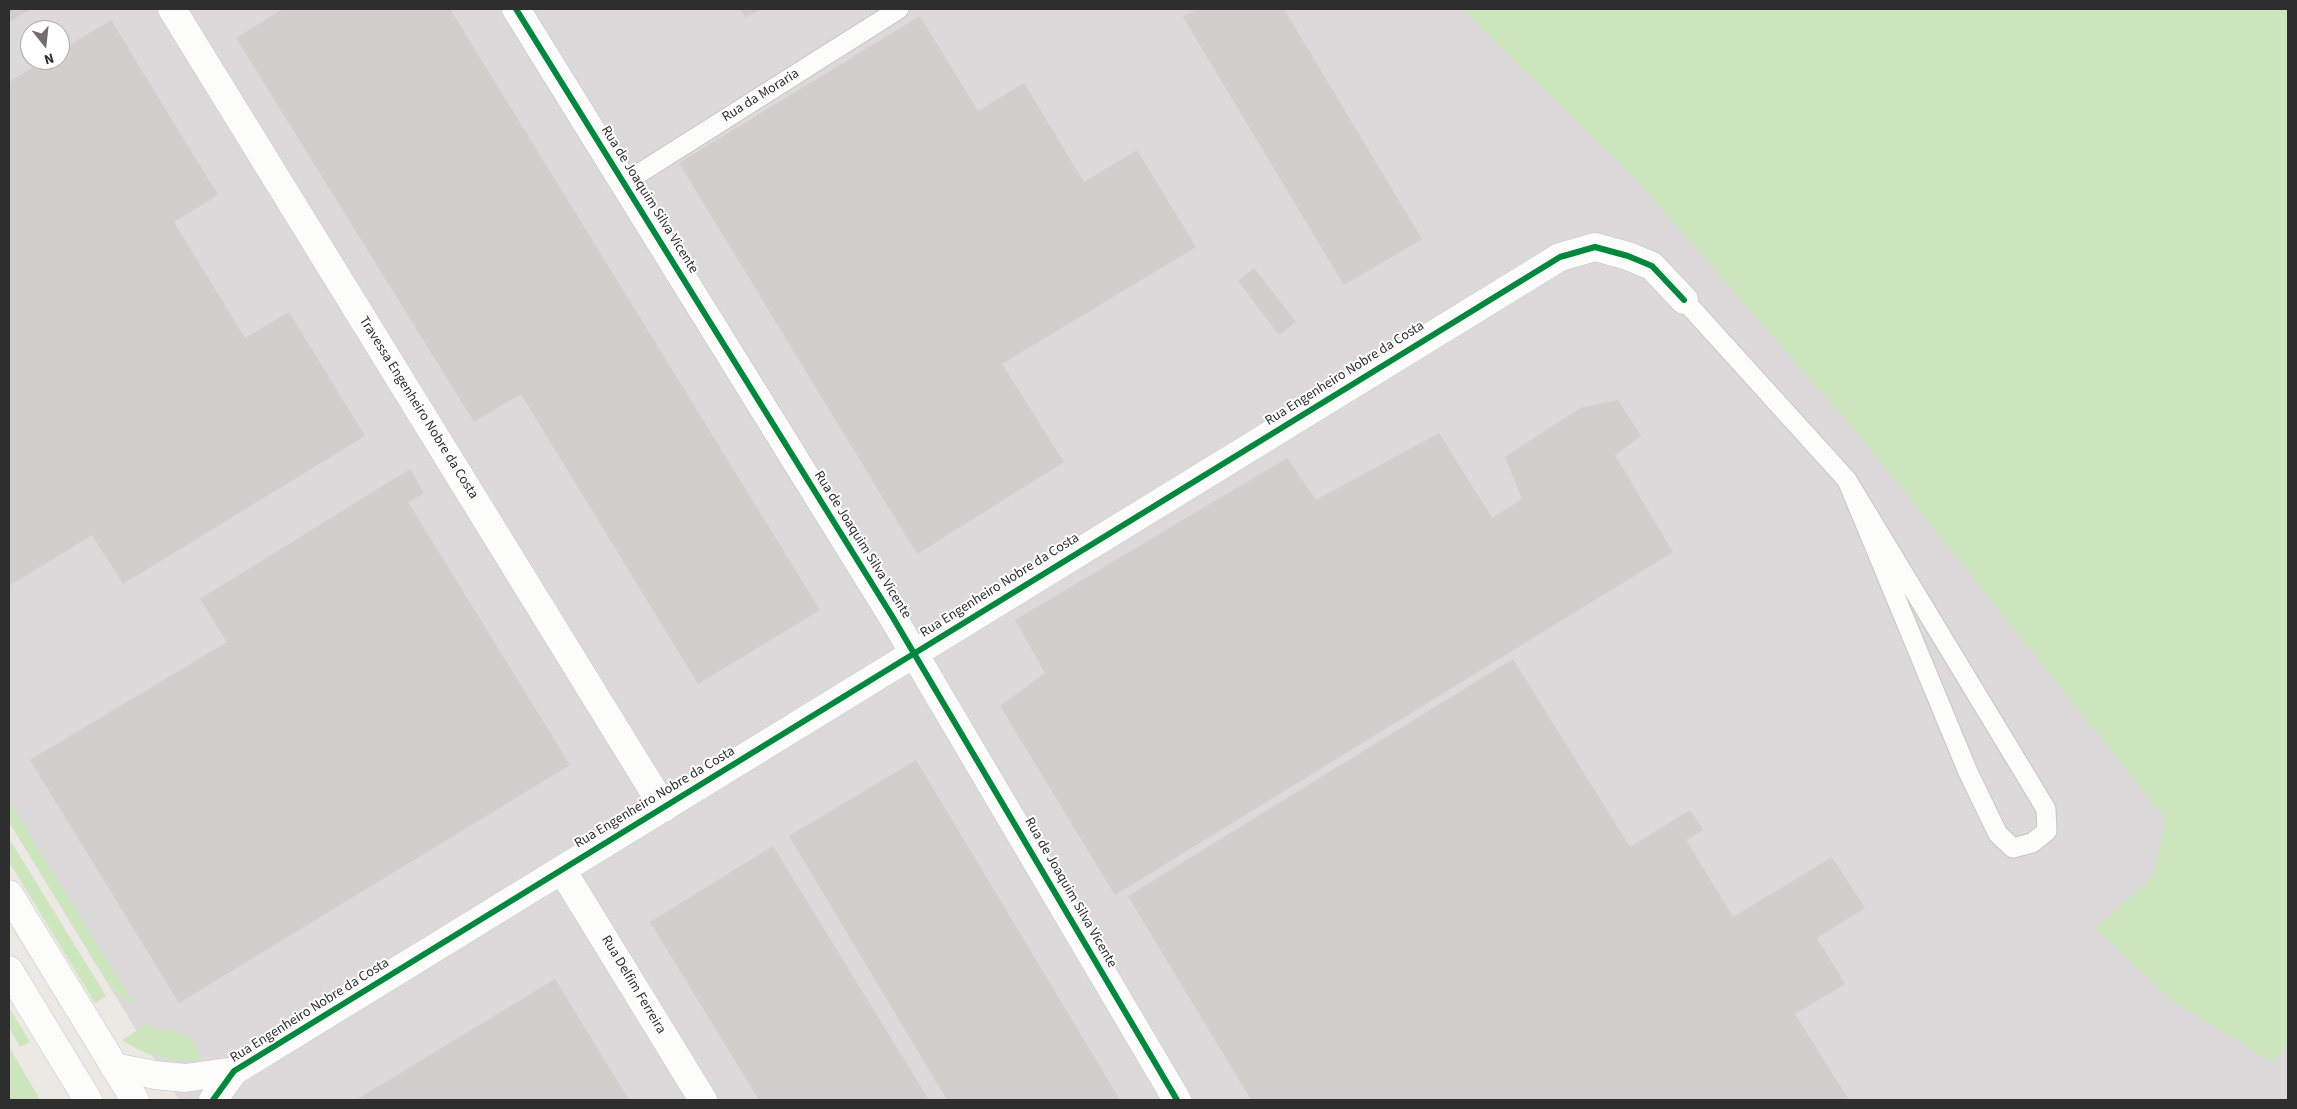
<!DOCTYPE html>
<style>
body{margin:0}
#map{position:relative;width:2297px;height:1109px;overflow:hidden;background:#ece8e4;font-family:"Source Sans 3",sans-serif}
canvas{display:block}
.frame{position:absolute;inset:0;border:10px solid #2e2e2e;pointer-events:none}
.north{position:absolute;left:20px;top:20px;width:50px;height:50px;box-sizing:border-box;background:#fff;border:1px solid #ababab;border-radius:50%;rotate:164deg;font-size:14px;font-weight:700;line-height:20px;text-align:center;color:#2e2e2e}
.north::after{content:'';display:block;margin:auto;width:18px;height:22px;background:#706f6e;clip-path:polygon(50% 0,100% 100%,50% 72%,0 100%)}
</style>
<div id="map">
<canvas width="2297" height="1109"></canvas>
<div class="frame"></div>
<div class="north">N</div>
</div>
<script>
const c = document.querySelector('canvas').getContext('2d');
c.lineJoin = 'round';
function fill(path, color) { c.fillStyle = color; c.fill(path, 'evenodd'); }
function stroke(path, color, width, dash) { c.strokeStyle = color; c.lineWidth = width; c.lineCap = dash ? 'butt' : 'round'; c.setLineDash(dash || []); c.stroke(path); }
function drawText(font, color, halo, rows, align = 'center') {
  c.font = font + ' "Source Sans 3",sans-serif'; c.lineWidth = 4; c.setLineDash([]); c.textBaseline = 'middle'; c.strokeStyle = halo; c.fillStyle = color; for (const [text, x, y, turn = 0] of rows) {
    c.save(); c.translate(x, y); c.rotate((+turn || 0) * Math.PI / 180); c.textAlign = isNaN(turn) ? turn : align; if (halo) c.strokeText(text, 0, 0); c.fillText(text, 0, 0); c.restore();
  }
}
fill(new Path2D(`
 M9 9H2288V1100H179L9 822ZM30 30H60V60H30Z`), '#dcd9db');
fill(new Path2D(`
 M1462 9H2288V1045L2272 1062 2171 1000 2096 928 2153 876 2166 819 1859 435 1635 178Z
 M9 801 135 1006 118 994 105 978 9 822Z
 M9 838 106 996 95 1003 9 862Z
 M9 1007 30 1042 20 1047 9 1028Z
 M145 1025 191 1037 202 1058C172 1064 147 1057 122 1040Z
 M9 1047 37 1094 40 1100H9Z`), '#cee6be');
fill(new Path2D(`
 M9 9H31L9 22Z
 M283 9H450L820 610 698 684 521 394 474 422 236 38Z
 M740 9H760L746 18Z
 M1197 9H1284L1422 239 1344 285 1183 17Z
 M920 16 978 111 1024 83 1084 182 1137 150 1196 247 1002 364 1064 462 917 554 679 163Z
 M111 20 218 195 174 222 245 338 289 312 365 436 123 584 92 535 9 586V82L45 60H60V51Z
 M1254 268 1296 322 1279 335 1238 281Z
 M1618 400 1641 436 1615 455 1673 552 1115 895 1000 706 1045 673 1015 620 1287 458 1316 500 1439 433 1492 518 1522 499 1505 457 1580 408Z
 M410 469 424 493 408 502 570 765 179 1003 30 760 227 642 200 599Z
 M1513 659 1630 847 1690 810 1703 830 1686 840 1733 917 1832 857 1865 908 1817 938 1845 984 1795 1014 1849 1100H1251L1128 896Z
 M916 760 1120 1100H947L789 836Z
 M773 846 929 1100H759L650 922Z
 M555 979 629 1100H356Z`), '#d1cecb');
const service = new Path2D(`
 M624 183 899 9
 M1684 300 1847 480 2046 809 2047 831 2032 843 2013 848 1998 834 1968 772 1847 480`);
const minor = new Path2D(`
 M172 9 664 808
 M516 9 892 616 1177 1100
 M562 870 703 1100
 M114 1067 155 1075 185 1078 234 1071
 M213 1100 234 1071 1560 257 1595 247 1628 256 1652 266 1684 300`);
const secondary = new Path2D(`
 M9 894 135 1100
 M9 970 88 1100`);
stroke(service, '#c5c4c5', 21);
stroke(minor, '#c5c4c5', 29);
stroke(secondary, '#c5c4c5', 29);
stroke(service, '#fcfcfb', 19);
stroke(minor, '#fcfcfb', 28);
stroke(secondary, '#fcfcfb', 28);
stroke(new Path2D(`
 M516 9 892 616 1177 1100
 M213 1100 234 1071 1560 257 1595 247 1628 256 1652 266 1684 300`), '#00873e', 6);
drawText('14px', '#2e2e2e', '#fff', [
 ["Rua da Moraria",761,96,-32],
 ["Rua de Joaquim Silva Vicente",649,200,58],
 ["Rua Engenheiro Nobre da Costa",1345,374,-32],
 ["Travessa Engenheiro Nobre da Costa",418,408,58],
 ["Rua de Joaquim Silva Vicente",862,545,58],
 ["Rua Engenheiro Nobre da Costa",1000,586,-32],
 ["Rua Engenheiro Nobre da Costa",655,798,-31],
 ["Rua de Joaquim Silva Vicente",1070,893,60],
 ["Rua Delfim Ferreira",633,985,59],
 ["Rua Engenheiro Nobre da Costa",310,1011,-32]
]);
</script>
